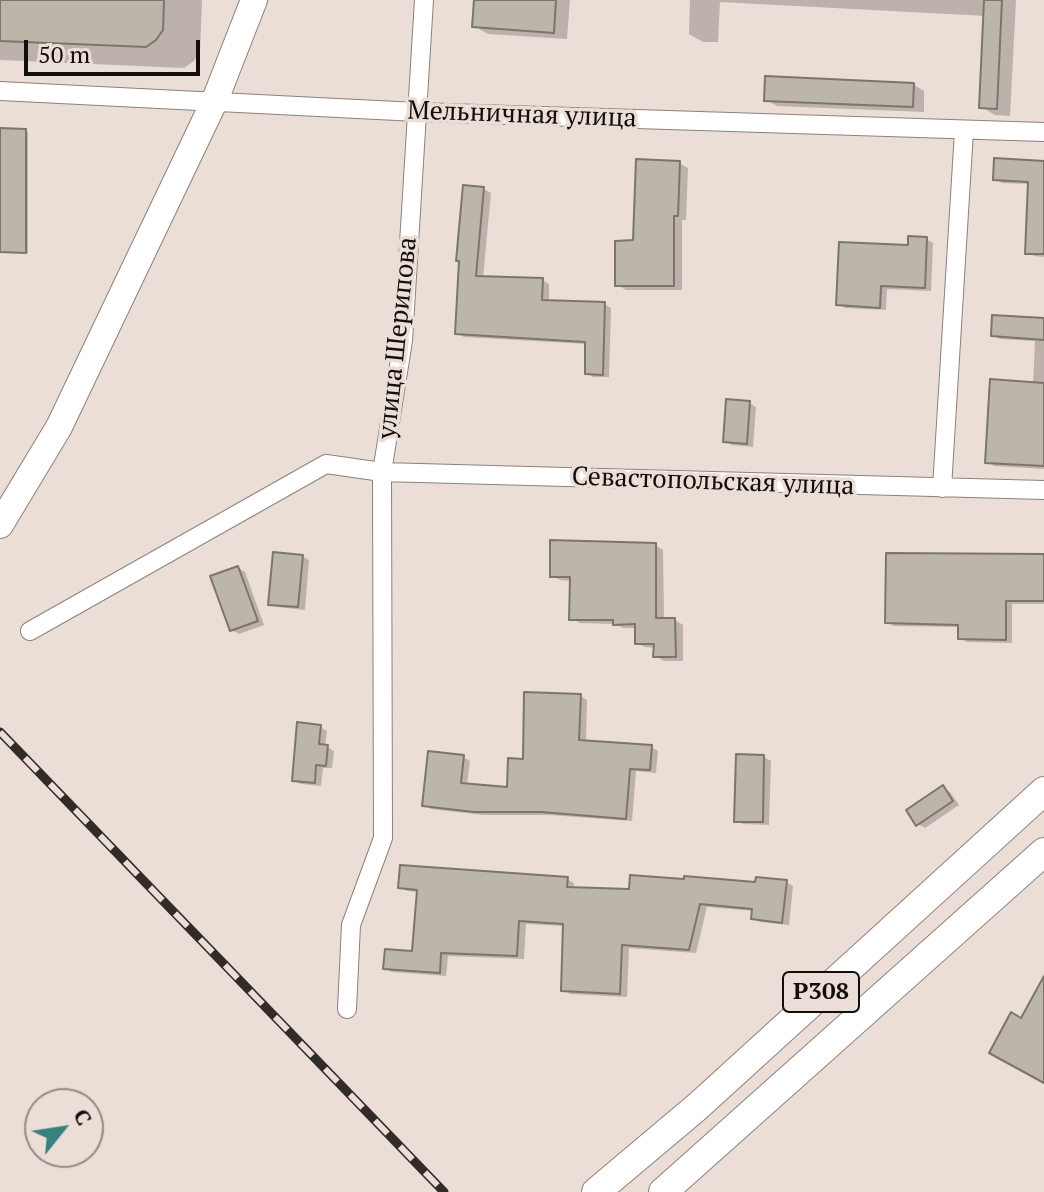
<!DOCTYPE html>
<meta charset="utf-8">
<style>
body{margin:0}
#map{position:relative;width:1044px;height:1192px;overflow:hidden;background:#ebded6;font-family:"PT Serif",serif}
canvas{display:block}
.north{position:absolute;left:24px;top:1088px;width:80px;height:80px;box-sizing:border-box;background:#ebded6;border:2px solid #948b85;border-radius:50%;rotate:60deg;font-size:22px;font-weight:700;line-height:32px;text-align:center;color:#120e0b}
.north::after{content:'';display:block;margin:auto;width:28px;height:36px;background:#388180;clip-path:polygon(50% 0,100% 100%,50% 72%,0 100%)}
.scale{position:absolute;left:24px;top:40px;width:176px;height:36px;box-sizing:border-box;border:4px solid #120e0b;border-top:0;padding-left:10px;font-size:24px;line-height:28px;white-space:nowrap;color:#120e0b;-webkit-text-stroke:6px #ebded6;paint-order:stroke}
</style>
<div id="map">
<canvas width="1044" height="1192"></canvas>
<div class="north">С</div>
<div class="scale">50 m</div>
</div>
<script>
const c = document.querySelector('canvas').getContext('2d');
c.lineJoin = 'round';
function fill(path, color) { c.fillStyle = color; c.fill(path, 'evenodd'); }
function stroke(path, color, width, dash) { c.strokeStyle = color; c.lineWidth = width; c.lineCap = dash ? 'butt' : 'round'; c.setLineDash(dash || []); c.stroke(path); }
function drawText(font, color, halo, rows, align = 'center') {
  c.font = font + ' "PT Serif",serif'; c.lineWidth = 7; c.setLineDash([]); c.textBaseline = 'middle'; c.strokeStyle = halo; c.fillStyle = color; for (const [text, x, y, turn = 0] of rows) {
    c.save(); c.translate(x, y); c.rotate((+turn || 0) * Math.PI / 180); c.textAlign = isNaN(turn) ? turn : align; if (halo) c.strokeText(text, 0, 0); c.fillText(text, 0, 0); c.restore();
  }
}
fill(new Path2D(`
 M0 0H202L200 51 194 61 184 68 0 60Z
 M476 0H570L567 39 488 34 474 26Z
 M690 0H1016L1010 116 995 115 981 107 986 16 720 2 718 42H703L689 34Z
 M914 85 924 91V112L777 106 767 100Z
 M0 129 28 132V253L0 252Z
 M679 163 688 168 686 220H682V290H626L617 285 635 242Z
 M1044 163V257L1034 256 1027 252 1030 184 1002 183 995 179Z
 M484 189 491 193 483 278 542 280 549 284V303L604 304 611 308 609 377H593L587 373V344L464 337 457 333Z
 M926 239 933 243 931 291 887 289 886 310 845 308 838 304 910 247Z
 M1044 320V469L994 466 987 462 1033 384 1035 341 1000 339 993 335Z
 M749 403 756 407 753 447 732 445 725 441Z
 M655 545 663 550 664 620H675L683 625V661H664L655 656 656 648 645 647 637 643V628H623L615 624 580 623 571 618 572 581 560 580 552 576Z
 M302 556 309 560 305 610 277 607 270 603Z
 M1044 556V604H1012V643L967 642 960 638V627L894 626 887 622Z
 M238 568 245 572 264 625 239 634 232 630Z
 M580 696 587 700 586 743 651 747 658 751 656 773 636 771 632 821 549 815H483L431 809 424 805 463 757 470 761 467 785 509 790 525 761Z
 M320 727 327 731 325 746 334 751 332 768H323L321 786 301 784 294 780Z
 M764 757 771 761 769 825 743 824 736 821Z
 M943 788 950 792 959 805 925 828 918 824Z
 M567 879 574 883V889L631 891 786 882 793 886 789 925 760 922 753 918 754 911 707 907 696 953 629 948 627 997 570 994 563 990 565 926 526 924 524 959 448 956 446 976 392 972 385 968 414 953 419 892 407 891 400 887Z`), '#0003');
const building = new Path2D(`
 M0 0H164L163 30 156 40 146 47 0 41Z
 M474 0H556L554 33 472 27Z
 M984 0H1002L997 109 979 108Z
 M765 76 914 83 913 107 764 101Z
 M0 128 26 129V253L0 252Z
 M994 158 1044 161V254H1025L1028 182 993 180Z
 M636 159 680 161 678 216H674V286H615V241L633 240Z
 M463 185 484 187 476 276 543 278 542 300 605 302 603 375 585 374V342L455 334 459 261H456Z
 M908 236 927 237 925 288 881 286 880 308 836 305 839 242 908 245Z
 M992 315 1044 318V340L991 336Z
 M990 379 1044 383V466L985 463Z
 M726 399 750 401 747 444 723 442Z
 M550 540 656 543V618H675L676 657H653L654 644H635V624L613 625V620H569L570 577H550Z
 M273 552 303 555 298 607 268 605Z
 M886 553 1044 554V601H1006V640L958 639V625L885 623Z
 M238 566 258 621 230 631 210 576Z
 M524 692 581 694 579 740 652 745 650 770 630 769 626 819 541 812H474L422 806 428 751 464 755 461 783 507 787 508 758 523 759Z
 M297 722 321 725 319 744 328 745 326 766 316 765 315 783 292 781Z
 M736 754 764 755 763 822H734Z
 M943 785 953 801 916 826 906 810Z
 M400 865 568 877 567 887 629 889 630 875 684 879V876L755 882 756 877 787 880 782 923 751 919 752 909 700 904 689 950 622 945 620 994 561 991 563 924 519 921 517 956 441 953 440 973 383 969 385 949 412 951 417 890 398 888Z
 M1044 976V1083L989 1053 1011 1012 1021 1018Z`);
fill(building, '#bcb5a9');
stroke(building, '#7b756b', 2);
const street = new Path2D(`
 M0 91 417 112 1044 132
 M942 488 964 131
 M30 631 326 464 382 472 403 341 424 0
 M347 1009 351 925 383 838 382 472 1044 490`);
const secondary = new Path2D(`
 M0 525 59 427 215 100 254 0`);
const primary = new Path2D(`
 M596 1192 697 1107 1044 791
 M663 1192 1044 852`);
stroke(street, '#8d817a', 20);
stroke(secondary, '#8d817a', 28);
stroke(primary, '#8d817a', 30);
stroke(street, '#fff', 18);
stroke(secondary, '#fff', 26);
stroke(primary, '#fff', 28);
const rail = new Path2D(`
 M0 732 444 1192`);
stroke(rail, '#312c28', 9);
stroke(rail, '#ebded6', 6, [18]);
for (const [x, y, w] of [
 [821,992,76]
]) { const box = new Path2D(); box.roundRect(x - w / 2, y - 20, w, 40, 6); c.fillStyle = '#ebded6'; c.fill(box); stroke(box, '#120e0b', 2); }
drawText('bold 24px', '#120e0b', null, [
 ["P308",821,992]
]);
drawText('26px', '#120e0b', '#ebded6', [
 ["Мельничная улица",522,115,2],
 ["улица Шерипова",398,338,-84],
 ["Севастопольская улица",713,482,2]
]);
</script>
